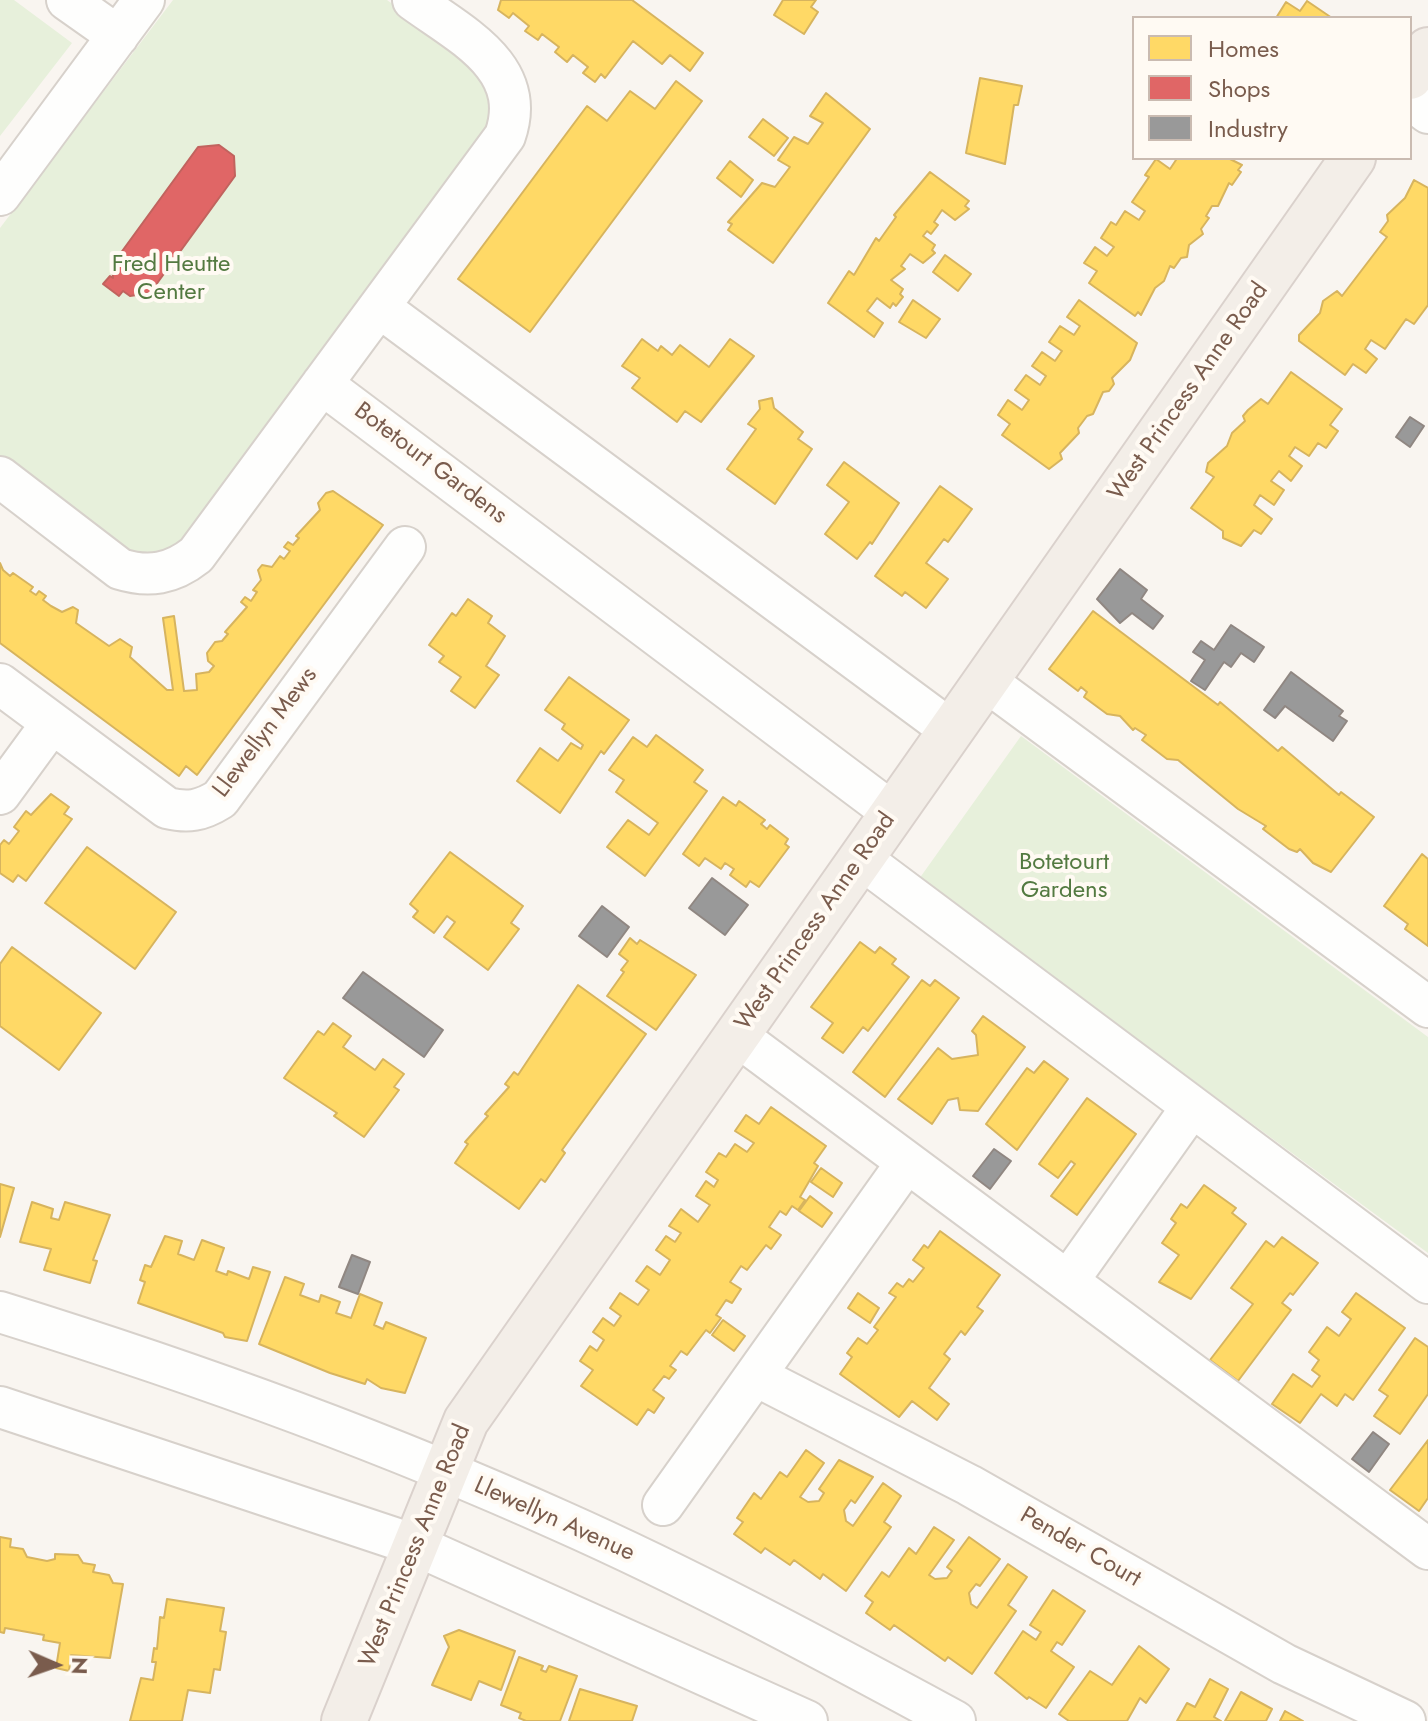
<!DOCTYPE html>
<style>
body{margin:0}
#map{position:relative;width:1428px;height:1721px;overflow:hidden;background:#f9f5f0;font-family:Jost,sans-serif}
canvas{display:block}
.legend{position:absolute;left:1132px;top:16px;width:280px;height:144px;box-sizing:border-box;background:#fffaf3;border:2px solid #cabbb1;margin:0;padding:10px 14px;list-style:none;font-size:24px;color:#7a5c4d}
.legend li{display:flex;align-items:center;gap:16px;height:40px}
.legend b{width:40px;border:2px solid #cabbb1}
.north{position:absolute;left:16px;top:1625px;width:80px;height:80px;-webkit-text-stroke:6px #fffaf3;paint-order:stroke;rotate:92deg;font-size:22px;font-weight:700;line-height:32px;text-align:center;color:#7a5c4d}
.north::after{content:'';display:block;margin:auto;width:28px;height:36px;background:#7a5c4d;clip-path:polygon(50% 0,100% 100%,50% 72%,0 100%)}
</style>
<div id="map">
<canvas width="1428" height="1721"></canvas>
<ul class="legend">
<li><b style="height:22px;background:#ffd966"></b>Homes</li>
<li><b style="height:22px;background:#e06666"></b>Shops</li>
<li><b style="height:22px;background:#999"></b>Industry</li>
</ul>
<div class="north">N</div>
</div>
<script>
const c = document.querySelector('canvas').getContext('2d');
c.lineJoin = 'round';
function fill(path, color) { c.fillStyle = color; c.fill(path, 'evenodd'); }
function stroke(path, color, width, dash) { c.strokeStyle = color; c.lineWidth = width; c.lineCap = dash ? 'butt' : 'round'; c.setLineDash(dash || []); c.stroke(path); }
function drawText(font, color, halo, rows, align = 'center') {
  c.font = font + ' Jost,sans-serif'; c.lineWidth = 8; c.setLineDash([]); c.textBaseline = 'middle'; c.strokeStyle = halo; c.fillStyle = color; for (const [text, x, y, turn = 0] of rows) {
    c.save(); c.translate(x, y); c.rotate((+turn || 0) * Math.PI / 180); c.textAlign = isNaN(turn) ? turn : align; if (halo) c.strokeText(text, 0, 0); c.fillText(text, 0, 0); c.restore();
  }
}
fill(new Path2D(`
 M0 0H14L72 43 0 136Z
 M173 0H387L478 67 489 80 494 121 185 543 167 555 125 554 0 462V228Z
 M1021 736 1428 1037V1253L919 879Z`), '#e7f0db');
const homes = new Path2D(`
 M501 0H632L703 53 690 71 670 55 662 64 633 41 605 78 601 74 595 82 583 73 588 67 573 55 567 62 555 52 559 47 542 34 538 40 525 31 529 26 513 13 509 18 498 10Z
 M783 0H816L811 7 818 12 804 34 774 15Z
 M1307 1 1332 18H1276L1286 2 1300 11Z
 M980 78 1022 86 1018 105H1014L1005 164 966 153Z
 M676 81 702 101 530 332 458 279 587 106 607 121 630 91 655 109Z
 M826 93 870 129 773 263 728 230 732 224 728 222 762 183 775 187 790 167 778 160 794 137 808 144 823 123 810 116Z
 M763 119 788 138 774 156 749 137Z
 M1173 158H1228L1242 165 1238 170 1241 172 1232 185 1229 183 1218 206H1212L1206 216 1209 218 1201 229 1203 234 1189 245 1187 257 1181 258 1174 268 1170 266 1164 281 1155 288 1141 315 1138 312 1135 316 1089 283 1097 271 1084 263 1095 247 1107 256 1114 247 1101 238 1111 222 1116 225 1125 211 1139 220 1145 211 1132 202 1149 177 1145 175 1156 159 1170 169 1176 160Z
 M730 161 753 180 741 197 717 178Z
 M930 172 969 201 965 206 969 209 955 220 942 210 934 222 938 225 931 234 927 231 923 236 935 245 932 250 935 253 923 263 910 254 901 266 905 269 891 280 903 289 900 294 903 297 896 306 893 303 890 308 877 298 867 311 883 323 874 337 828 303 849 271 854 275 876 238 879 241 896 217 894 215Z
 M1414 180 1428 188V305L1414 324 1406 319 1385 349 1371 340 1365 349 1377 359 1366 373 1353 364 1345 375 1299 341V335L1320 313 1323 301 1337 291 1342 296 1387 237 1380 232 1388 221 1387 215 1405 198Z
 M945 255 971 274 958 291 933 272Z
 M913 300 940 319 926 338 899 322Z
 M1079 300 1137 343 1130 360 1112 378 1114 384 1109 391 1103 392 1093 414 1087 416 1078 428 1079 433 1060 453 1062 459 1049 469 1002 435 1010 424 998 415 1008 400 1022 410 1029 400 1015 390 1026 375 1040 385 1046 376 1032 366 1042 352 1055 361 1062 351 1049 342 1060 326 1074 335 1080 326 1067 317Z
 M642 339 658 351 661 346 672 355 680 345 709 367 730 339 754 356 701 422 685 411 677 422 632 388 640 378 622 366Z
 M1291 372 1342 409 1330 425 1338 431 1326 448 1318 443 1309 456 1295 447 1289 456 1302 466 1291 481 1279 471 1271 481 1284 490 1274 505 1260 495 1254 505 1272 519 1261 534 1254 530 1241 546 1223 538V531L1191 508 1214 477 1206 472 1208 463 1227 446 1232 433 1245 421 1243 416 1248 410 1261 399 1268 404Z
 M772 398 774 408 803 432 798 439 812 449 775 504 727 469 756 429 748 424 760 409 759 401Z
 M844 462 899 503 872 544 870 542 857 559 825 534 849 502 827 485Z
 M940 486 972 509 948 542 944 539 926 563 948 579 926 608 905 592 902 596 875 576Z
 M333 491 383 525 197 775 186 766 179 776 0 643V563L3 570 10 576 13 573 33 587 30 591 36 595 39 591 46 596 43 600 51 606 62 612 73 607 78 610 76 623 109 646 120 639 132 647 130 657 167 690H173L163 618 174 616 184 691 197 690 196 674 209 672 214 666 208 661 207 653 215 642 222 641 228 634 225 632 247 607 241 602 245 597 251 601 257 592 253 590 261 580 258 570 262 565 272 567 280 556 284 559 290 551 284 547 288 542 293 545 299 538 296 536 320 510 318 503 326 493Z
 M468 599 492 616 488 623 505 636 486 666 499 675 475 708 451 691 461 677 439 662 444 656 429 645 452 613 456 616Z
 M1093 611 1218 705 1220 702 1278 751 1282 747 1339 795 1341 792 1374 817 1331 872 1313 863 1300 849 1297 852 1289 849 1263 829 1266 826 1238 809 1178 760 1167 759 1142 740 1146 735 1135 728 1133 730 1120 716 1107 714 1084 697 1087 692 1081 687 1078 691 1049 669Z
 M569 677 629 720 604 754 601 751 560 813 517 781 540 748 558 761 571 743 581 749 583 745 562 729 565 724 545 710Z
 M656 735 703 770 694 782 707 791 645 876 607 847 628 820 649 835 658 823 616 792 624 780 609 770 633 737 647 747Z
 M51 794 69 807 64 814 72 819 26 881 18 875 13 882 0 873V845L4 840 9 844 19 831 14 827 26 811 31 815Z
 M723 797 736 806 739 801 765 820 761 824 767 829 770 825 788 839 785 844 789 847 759 887 750 881 746 887 730 875 734 869 725 863 721 869 705 858 699 866 683 854Z
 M87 847 176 912 135 969 45 903Z
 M450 852 523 906 511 923 519 929 488 970 444 937 455 922 447 916 434 933 413 917 418 911 410 904Z
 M1422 854 1428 859V946L1405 929 1408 924 1384 906Z
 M630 938 637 944 640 940 696 975 656 1030 607 996 624 972 621 970 628 961 619 954Z
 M860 942 875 953 880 947 896 959 892 964 909 977 868 1031 863 1027 843 1053 822 1038 833 1023 811 1007Z
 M12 947 101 1013 59 1070 0 1026V964Z
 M922 980 930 986 935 980 959 998 885 1097 853 1072Z
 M578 985 646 1034 562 1150 565 1153 545 1182 541 1179 519 1209 455 1163 468 1144 465 1142 488 1116 485 1114 509 1087 505 1084 514 1072 518 1075Z
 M983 1016 1025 1047 978 1111 960 1110 958 1098 948 1100 932 1124 898 1099 938 1048 952 1059 978 1055 976 1035 972 1031Z
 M333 1023 351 1036 343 1047 375 1070 383 1059 404 1074 394 1087 399 1090 364 1137 334 1116 337 1113 284 1078 318 1031 324 1035Z
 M1044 1061 1068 1079 1017 1150 986 1124 1027 1068 1034 1073Z
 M1087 1098 1136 1134 1077 1215 1051 1196 1075 1164 1071 1161 1058 1178 1039 1164Z
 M771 1107 826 1146 814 1163 818 1166 800 1197 805 1200 798 1210 792 1206 786 1215 780 1211 769 1227 781 1235 771 1249 766 1245 747 1270 741 1266 730 1282 741 1289 732 1303 726 1300 716 1315 721 1318 710 1333 706 1330 687 1355 681 1351 670 1366 676 1370 669 1379 664 1376 653 1390 664 1398 654 1413 648 1409 637 1425 581 1386 593 1370 580 1361 590 1346 597 1351 604 1340 593 1332 603 1318 614 1326 621 1316 610 1308 620 1293 638 1305 649 1290 636 1281 647 1266 660 1275 670 1260 656 1250 666 1236 675 1242 681 1233 669 1226 681 1209 698 1222 710 1205 696 1196 706 1181 714 1187 718 1180 706 1172 719 1153 726 1157 735 1144 747 1152 754 1143 735 1131 746 1115 759 1124Z
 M821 1168 842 1183 833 1197 811 1182Z
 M0 1184 14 1188 0 1237Z
 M1204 1185 1236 1208 1232 1213 1246 1224 1191 1299 1159 1282 1179 1255 1162 1243 1176 1223 1171 1219 1181 1204 1187 1208Z
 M810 1196 832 1213 822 1227 799 1211Z
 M32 1202 53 1209 51 1218 59 1220 65 1202 110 1215 93 1260 97 1261 90 1283 44 1270 51 1249 20 1242Z
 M940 1231 1000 1275 977 1307 983 1311 965 1335 961 1331 944 1354 950 1359 929 1388 949 1404 937 1420 912 1401 899 1417 840 1374 852 1357 847 1353 858 1338 867 1344 878 1330 874 1327 896 1297 889 1293 897 1283 903 1287 909 1279 913 1282 924 1268 913 1260 924 1245 928 1248Z
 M165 1236 182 1241 178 1254 194 1260 202 1240 224 1248 216 1271 227 1275 228 1271 249 1279 253 1267 270 1272 247 1341 225 1337 223 1333 138 1303 145 1282 140 1280 145 1265 151 1267Z
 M1282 1237 1318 1263 1293 1295 1290 1293 1282 1303 1291 1310 1238 1381 1210 1360 1253 1304 1231 1288 1266 1241 1274 1247Z
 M285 1277 304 1284 300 1295 319 1302 321 1295 340 1302 336 1313 351 1318 360 1294 382 1303 374 1325 383 1329 386 1322 426 1338 405 1393 381 1388 367 1379 365 1384 330 1373 259 1344Z
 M858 1293 879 1308 870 1323 848 1308Z
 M1356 1293 1405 1328 1353 1400 1345 1394 1337 1406 1321 1394 1300 1423 1272 1404 1293 1374 1312 1387 1320 1376 1312 1370 1319 1360 1309 1352 1327 1327 1339 1336 1351 1319 1342 1312Z
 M723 1320 745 1336 734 1351 712 1335Z
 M1415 1338 1428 1347V1394L1400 1434 1374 1416 1388 1396 1379 1390Z
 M1428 1440V1498L1419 1511 1390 1490Z
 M806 1450 824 1463 800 1497 808 1502 819 1501 824 1493 819 1489 839 1460 873 1477 855 1503 851 1500 844 1510 846 1521 853 1526 883 1483 901 1496 884 1522 891 1527 846 1591 823 1574 820 1579 794 1560 790 1565 765 1548 761 1553 734 1534 743 1522 737 1518 754 1493 761 1499 780 1472 787 1477Z
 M934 1527 954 1540 929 1575 935 1579 947 1578 952 1571 947 1567 969 1537 1000 1559 980 1586 976 1584 969 1593 971 1604 977 1608 1008 1564 1027 1577 1008 1605 1016 1611 972 1674 948 1657 945 1661 894 1625 890 1630 866 1613 873 1602 865 1596 882 1572 889 1577 909 1548 916 1554Z
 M0 1537 11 1539 10 1547 23 1549 27 1557 47 1561 55 1559V1554L78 1555 83 1563 95 1565 93 1572 109 1575 113 1583 123 1584 110 1658 71 1655 69 1671 56 1668 60 1643 43 1640 44 1635 5 1628 4 1633 0 1632Z
 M1053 1590 1085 1611 1062 1645 1057 1642 1051 1651 1074 1667 1046 1708 1029 1697 1027 1699 995 1673 1023 1631 1036 1640 1041 1632 1030 1625Z
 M167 1599 224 1608 220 1631 226 1632 220 1670 214 1669 210 1693 188 1690 182 1721H130L141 1678 153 1680 156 1662H152L154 1648 157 1649 160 1617 164 1618Z
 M459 1630 515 1651 501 1690 479 1681 471 1700 432 1685 449 1647 444 1636Z
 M1139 1646 1169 1669 1146 1703 1140 1698 1127 1721H1069L1059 1714 1090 1671 1112 1685Z
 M519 1657 543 1666 541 1670 546 1672 549 1666 577 1676 560 1721H526L519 1718 521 1713 501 1705Z
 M1210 1679 1228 1689 1214 1717 1221 1721H1177L1187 1703 1195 1707Z
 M580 1689 637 1706 632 1721H569Z
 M1241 1692 1272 1709 1266 1721H1225Z
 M1285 1711 1303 1721H1280Z`);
fill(homes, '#ffd966');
stroke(homes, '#d7b45e', 2);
const shops = new Path2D(`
 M219 145 234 156 235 176 150 293 130 296 123 291 119 296 103 284 110 276 113 278 112 265 198 147Z`);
fill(shops, '#e06666');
stroke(shops, '#c1635e', 2);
const industry = new Path2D(`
 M1410 417 1424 426 1410 447 1396 437Z
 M1120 569 1147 590 1141 599 1163 616 1153 629 1132 613 1120 623 1097 599Z
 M1231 625 1264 647 1254 662 1241 653 1231 667 1224 662 1205 690 1191 681 1205 660 1193 652 1201 641 1214 650Z
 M1291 672 1343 711 1339 716 1347 721 1333 741 1285 706 1275 718 1264 710Z
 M712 878 748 905 725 935 689 908Z
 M602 906 629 927 607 957 579 936Z
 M363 972 443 1030 424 1057 343 998Z
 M994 1149 1011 1161 990 1189 973 1176Z
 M352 1255 370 1262 358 1294 339 1287Z
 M1373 1432 1389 1444 1369 1472 1352 1459Z`);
fill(industry, '#999');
stroke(industry, '#908782', 2);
const minor = new Path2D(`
 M67 0 118 36
 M1410 99 1428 113
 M0 195 144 0
 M379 307 952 731
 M322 384 893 813
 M0 477 120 569C149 578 172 574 196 555L505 136C529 67 461 35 413 0
 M987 682 1428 1007
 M0 684 167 808C188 813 201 811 220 799L405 547
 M0 794 52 723
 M860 858 1428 1283
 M736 1035 1428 1549
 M1068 1281 1191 1108
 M0 1312C190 1371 379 1439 561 1521 696 1581 825 1651 955 1721
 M756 1376 969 1485 1284 1664 1405 1721
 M0 1407 415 1545 807 1721
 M663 1505 907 1162`);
const major = new Path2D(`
 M1410 77 1428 50
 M344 1721 466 1421 1353 158`);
stroke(minor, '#d7d1cb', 44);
stroke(major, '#dad1cc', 48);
stroke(minor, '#fefefd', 40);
stroke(major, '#f3eee8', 44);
drawText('24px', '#537a41', '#fffaf3', [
 ["Fred Heutte",171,265],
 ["Center",171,293],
 ["Botetourt",1064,863],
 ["Gardens",1064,891]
]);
drawText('24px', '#7a5c4d', '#fffaf3', [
 ["West Princess Anne Road",1189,392,-55],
 ["Botetourt Gardens",430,464,37],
 ["Llewellyn Mews",266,733,-53],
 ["West Princess Anne Road",816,922,-55],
 ["Llewellyn Avenue",554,1520,24],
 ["West Princess Anne Road",416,1546,-68],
 ["Pender Court",1080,1548,30]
]);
</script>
